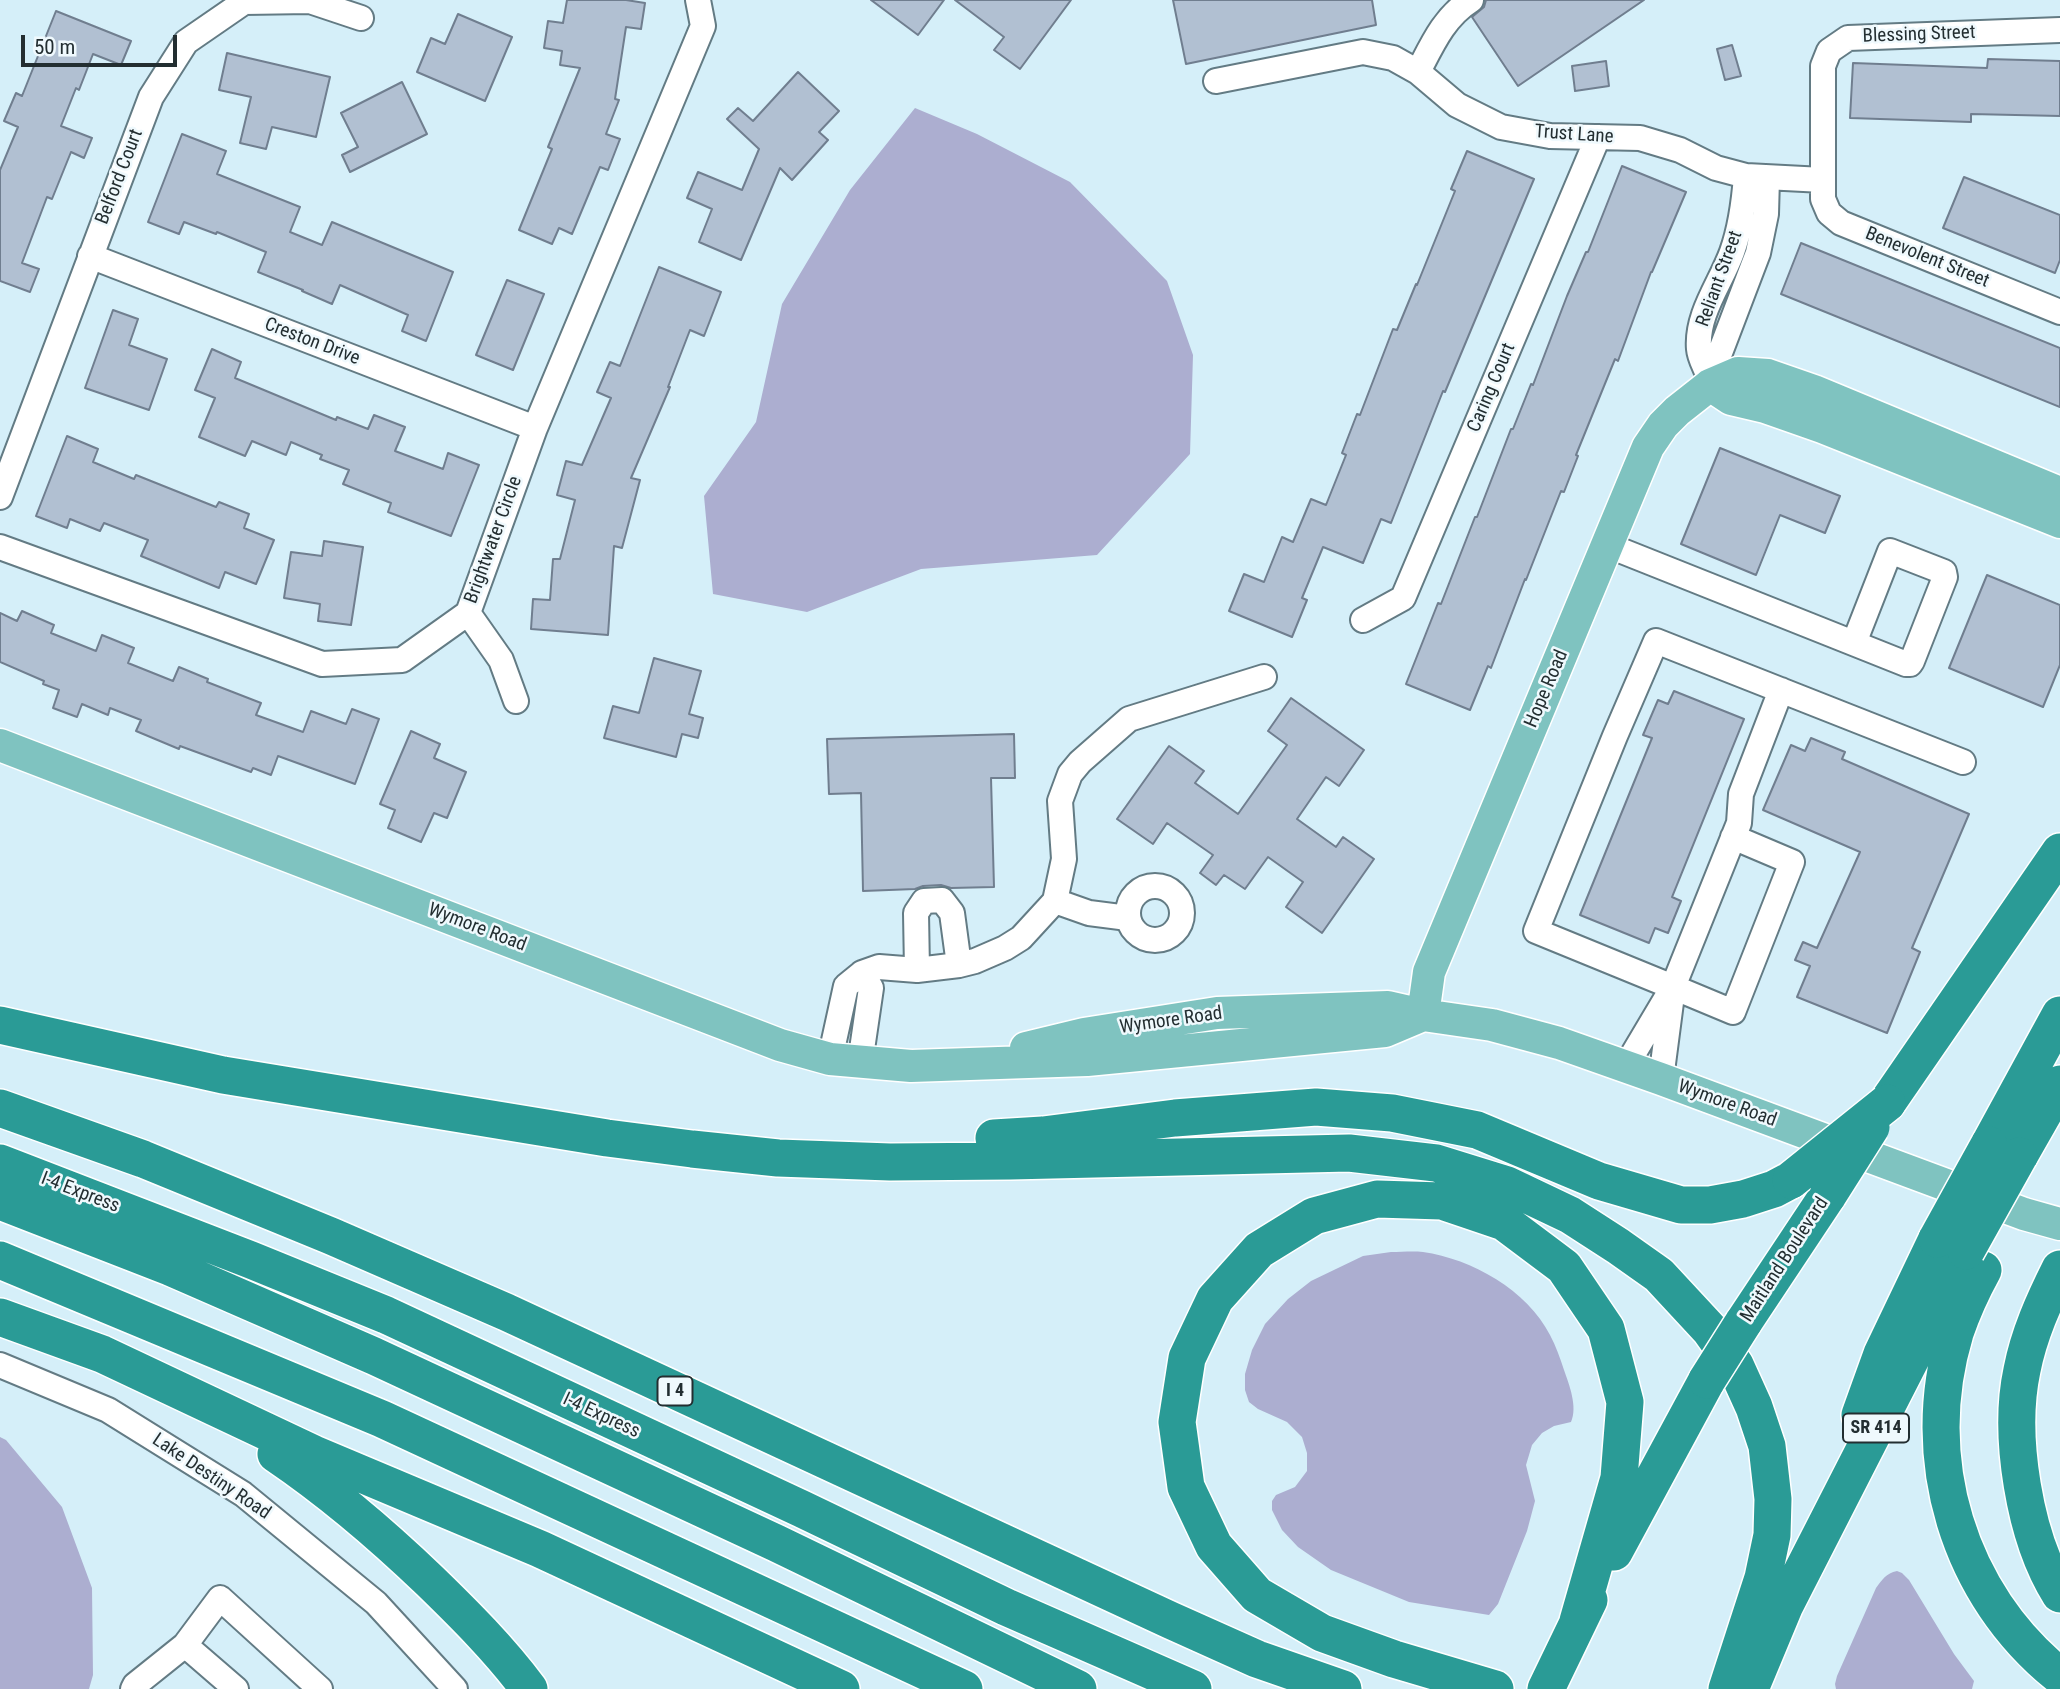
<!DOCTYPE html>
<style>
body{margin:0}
#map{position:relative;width:2060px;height:1689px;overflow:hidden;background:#d5eff9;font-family:"Roboto Condensed",sans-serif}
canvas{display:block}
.scale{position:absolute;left:21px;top:35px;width:156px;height:32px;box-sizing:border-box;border:4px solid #232e31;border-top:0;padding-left:9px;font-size:21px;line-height:24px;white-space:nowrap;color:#232e31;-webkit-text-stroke:5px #eff9fd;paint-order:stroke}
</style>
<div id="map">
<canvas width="2060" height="1689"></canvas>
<div class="scale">50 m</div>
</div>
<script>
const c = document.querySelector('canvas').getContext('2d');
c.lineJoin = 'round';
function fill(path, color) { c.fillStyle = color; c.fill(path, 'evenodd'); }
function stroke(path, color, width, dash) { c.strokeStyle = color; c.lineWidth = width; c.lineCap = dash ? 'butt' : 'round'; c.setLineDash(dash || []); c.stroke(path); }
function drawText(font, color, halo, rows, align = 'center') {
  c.font = font + ' "Roboto Condensed",sans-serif'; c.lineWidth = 5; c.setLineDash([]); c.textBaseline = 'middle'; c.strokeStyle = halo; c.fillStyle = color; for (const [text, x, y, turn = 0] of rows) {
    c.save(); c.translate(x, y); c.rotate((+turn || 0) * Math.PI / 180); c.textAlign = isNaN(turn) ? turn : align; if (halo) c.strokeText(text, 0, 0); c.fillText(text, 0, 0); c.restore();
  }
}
fill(new Path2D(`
 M915 108 977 134 1070 182 1167 281 1193 355 1190 454 1097 555 921 569 807 612 713 594 704 496 756 422 782 304 850 190Z
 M1391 1252C1401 1252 1413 1251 1423 1252 1472 1259 1527 1290 1550 1335 1556 1346 1560 1358 1564 1370 1569 1384 1578 1407 1571 1422L1554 1426 1542 1433 1532 1445 1526 1465 1535 1501 1527 1531 1498 1604 1489 1615 1409 1602 1331 1570 1298 1547 1282 1530 1272 1510V1501L1276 1495 1295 1487 1307 1471V1453L1302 1437 1287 1422 1258 1409 1249 1402 1245 1390V1374L1252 1350 1265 1324 1288 1299 1311 1281 1363 1256Z
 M0 1437 6 1440 62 1507 92 1588 93 1675 89 1689H0Z
 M1897 1571 1902 1573 1909 1580 1954 1654 1974 1681 1972 1689H1836L1835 1684 1837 1676 1876 1588C1882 1580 1886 1573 1897 1571Z`), '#acaed0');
const building = new Path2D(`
 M567 0H626L645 3 641 29 626 27 615 99 619 100 606 134 620 139 608 170 600 167 572 234 559 228 552 244 519 230 552 149 548 147 580 68 560 65 562 51 544 48 548 21 563 23Z
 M871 0H944L918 35Z
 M955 0H1071L1020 69 994 50 1004 37Z
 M1173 0H1372L1376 25 1186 64Z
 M1486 0H1644L1518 86 1472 17 1484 7Z
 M56 11 131 41 121 65 93 54 79 90 76 88 61 126 92 138 84 158 71 152 52 199 47 197 22 263 39 269 30 292 0 281V170L18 127 4 121 16 93 22 96Z
 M458 14 512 37 485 101 417 72 431 38 445 44Z
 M1732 45 1741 76 1725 80 1717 49Z
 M227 53 330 77 316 137 272 127 266 149 240 143 251 97 219 90Z
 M1988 59 2060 61V116L1971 114V122L1850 118 1853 63 1987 68Z
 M1606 61 1609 86 1575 91 1572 66Z
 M798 72 839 111 819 132 828 140 792 180 780 168 741 260 699 242 712 209 687 198 698 172 742 190 759 149 727 119 738 108 753 121Z
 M402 82 427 134 350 172 342 155 358 147 341 113Z
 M182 134 226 151 217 174 300 207 290 232 322 245 332 222 453 272 426 341 402 331 408 315 340 285 332 304 302 291 303 290 258 272 266 252 217 232 216 234 184 222 179 234 148 222Z
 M1467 151 1534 179 1445 392 1443 391 1391 523 1381 519 1363 563 1323 547 1302 598 1307 600 1292 637 1229 611 1244 574 1264 582 1282 537 1293 542 1311 499 1326 505 1346 455 1342 453 1357 414 1360 415 1393 329 1397 330 1416 284 1417 285 1455 191 1451 189Z
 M1622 166 1686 192 1652 272H1651L1618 361 1615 359 1576 455 1578 456 1564 492 1561 491 1526 580 1525 579 1491 668 1488 666 1470 710 1406 684 1438 603 1441 604 1475 517H1477L1511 429H1513L1531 384 1533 385 1567 296 1586 252H1588Z
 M1964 177 2060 215V260L2055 273 1943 228Z
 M1801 243 2060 348V407L1781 294Z
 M659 267 721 292 704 336 690 330 668 387H670L631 478 640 480 622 548 614 546 608 635 531 629 533 599 550 600 553 559H560L575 500 557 495 566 461 582 465 611 398 597 392 610 362 620 366Z
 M507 280 544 294 513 370 476 355Z
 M113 310 138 319 129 345 167 359 149 410 85 388Z
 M212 349 241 362 235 378 336 420 337 417 368 429 374 415 405 427 395 451 443 469 448 453 479 465 451 536 388 512 391 503 343 484 349 470 320 459 322 455 291 442 286 455 252 441 245 456 199 437 215 398 195 390Z
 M67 436 98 449 93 462 134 479 136 475 216 507 219 502 249 514 244 528 274 540 256 584 225 572 219 588 141 556 148 540 104 523 100 531 70 519 67 528 36 516Z
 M1720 448 1840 496 1825 533 1780 515 1756 575 1681 544Z
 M324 541 363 547 351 625 318 621 320 604 284 598 291 552 322 556Z
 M1987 575 2060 605V665L2043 707 1949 668Z
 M22 611 54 625 51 633 96 651 102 635 134 648 128 663 173 681 179 667 208 679 207 682 261 703 256 715 303 732 311 711 346 724 352 709 379 719 355 784 278 756 271 775 253 768 251 772 180 746 179 749 136 731 141 720 110 708 108 715 82 704 77 717 53 708 59 690 43 684 44 681 0 662V613L17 621Z
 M654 658 701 671 689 714 703 718 698 738 682 734 676 757 604 738 613 706 639 713Z
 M1674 691 1744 719 1672 897 1681 901 1668 933 1655 928 1649 943 1580 915 1652 738 1643 735 1658 700 1668 704Z
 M1291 698 1364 750 1339 786 1326 777 1297 819 1336 847 1343 837 1374 859 1322 933 1286 907 1303 882 1268 857 1245 889 1224 875 1216 885 1200 873 1213 855 1167 823 1153 844 1117 819 1169 746 1204 771 1195 783 1238 814 1287 745 1268 731Z
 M411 731 440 744 434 758 466 772 447 818 434 813 421 842 388 828 395 810 380 804Z
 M1014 734 1015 778H991L994 887 951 888 941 885 923 886 915 889 863 891 861 793 829 794 827 739Z
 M1811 738 1845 752 1842 759 1969 814 1912 948 1920 952 1887 1033 1797 997 1810 966 1795 960 1803 942 1817 948 1860 852 1763 810 1791 745 1805 751Z`);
fill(building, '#b1c0d2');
stroke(building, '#707e8f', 2);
const minor = new Path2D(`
 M2060 30 1848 38 1829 51 1823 66V199L1829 213 1841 223 2060 312
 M1418 72C1432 45 1444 17 1471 0
 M1216 81 1363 52 1393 58 1418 72 1457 105 1501 127 1550 136 1640 138 1680 150 1716 168 1746 176 1823 180
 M90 256 535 428
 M1710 379 1758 253 1766 214 1767 178
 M1710 385C1710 372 1700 362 1699 349 1696 314 1721 283 1732 252 1741 227 1744 203 1746 176
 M0 497 151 97 186 42 244 2 310 1 361 18
 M1607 545 1906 664H1910L1912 661 1945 577 1944 572 1890 551 1854 643
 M0 547 322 664 402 660 468 613 535 428 703 26 698 0
 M468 613 501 660 516 701
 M1363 620 1403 598 1598 137
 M1128 913a27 27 0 1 1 54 0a27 27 0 1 1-54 0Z
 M1055 901 1089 913 1128 918
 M917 970 916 913 924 901 942 900 952 913 959 965
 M862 973 879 967 917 970 959 965 975 961 1005 948 1021 938 1055 901 1064 859 1060 801 1070 774 1080 762 1129 719 1264 677
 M1673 987 1733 1012 1792 862 1733 837
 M830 1059 846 986 862 973 871 988 860 1063
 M1626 1066 1673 987 1536 931 1615 736 1656 641 1963 762
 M1661 1079 1673 987 1739 823 1741 794 1781 690
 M0 1365 108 1410 243 1494 376 1603 455 1689
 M133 1689 135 1685 185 1645
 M236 1689 185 1645 220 1598 320 1689`);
const major = new Path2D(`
 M1710 385 1731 399 1765 407 1822 427 2060 522
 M0 745 780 1045 830 1059 911 1066 1087 1060 1385 1031 1423 1015
 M1423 1015 1429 972 1648 447 1663 425 1677 411 1710 385 1738 373 1768 375 1814 391 2060 493
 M1026 1048 1084 1034 1217 1013 1388 1007 1423 1015 1492 1025 1559 1043 1661 1079 2024 1214 2060 1224`);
const highway = new Path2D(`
 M0 1025 223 1075 607 1138 692 1149 778 1158 890 1162 1010 1161 1349 1153 1436 1163 1507 1185 1570 1215 1618 1246 1659 1275 1710 1330 1735 1365 1754 1407 1767 1446 1773 1499 1772 1535 1763 1578 1727 1689
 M1887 1103 2060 852
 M0 1108 143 1159 331 1236 506 1312 1170 1620 1257 1659 1343 1689
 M994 1138 1043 1135 1175 1118 1316 1107 1392 1113 1477 1130 1599 1181 1681 1205H1710L1743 1199 1774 1189 1791 1180
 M1989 1145 2060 1015
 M2019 1156 2060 1084
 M0 1163 251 1260 386 1315 802 1509 1006 1607 1193 1689
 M0 1201 170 1267 374 1356 776 1543 1078 1689
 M0 1260 382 1419 964 1689
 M2060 1269C2044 1301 2029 1334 2022 1370 2008 1435 2024 1537 2060 1594
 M1983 1270C1972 1290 1962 1312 1955 1333 1917 1458 1958 1595 2060 1676
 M0 1317 102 1354 314 1454 540 1549 841 1689
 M1743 1323 1828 1195
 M1860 1415 1882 1354 1937 1239
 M276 1454C332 1492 382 1535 430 1581 465 1615 500 1650 529 1689
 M1614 1552 1707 1380
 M1495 1689 1394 1659 1322 1633 1257 1595 1214 1546 1186 1487 1177 1422 1187 1358 1215 1299 1259 1250 1314 1216 1377 1199 1442 1201 1504 1222 1564 1267 1606 1329 1625 1402 1619 1478 1578 1621
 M1546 1689 1589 1600
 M1750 1689 1785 1605 1966 1251`);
stroke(minor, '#637b84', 28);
stroke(major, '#fff', 35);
stroke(highway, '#fff', 40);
stroke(minor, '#fff', 24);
stroke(major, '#7fc3c0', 32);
stroke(highway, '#2a9b96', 37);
const highwayBridge = new Path2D(`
 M1791 1180 1887 1103
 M1828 1195 1871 1127
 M1937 1239 1989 1145
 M1966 1251 2019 1156
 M1707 1380 1743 1323`);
stroke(highwayBridge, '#fff', 40, []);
stroke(highwayBridge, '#2a9b96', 37);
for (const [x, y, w] of [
 [675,1391,35],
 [1876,1428,66]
]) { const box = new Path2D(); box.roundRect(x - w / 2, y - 14.5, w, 29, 5); c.fillStyle = '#eff9fd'; c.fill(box); stroke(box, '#232e31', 2); }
drawText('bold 18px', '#232e31', null, [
 ["I 4",675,1391],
 ["SR 414",1876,1428]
]);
drawText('19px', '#232e31', '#eff9fd', [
 ["Blessing Street",1919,35,-2],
 ["Trust Lane",1574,135,4],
 ["Belford Court",120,177,-69],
 ["Benevolent Street",1927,258,22],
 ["Reliant Street",1720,279,-70],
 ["Creston Drive",312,342,21],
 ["Caring Court",1492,388,-67],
 ["Brightwater Circle",494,540,-70],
 ["Hope Road",1547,689,-67],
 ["Wymore Road",477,928,21],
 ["Wymore Road",1171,1021,-8],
 ["Wymore Road",1727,1104,20],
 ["I-4 Express",80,1193,21],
 ["Maitland Boulevard",1785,1260,-57],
 ["I-4 Express",601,1416,25],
 ["Lake Destiny Road",211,1477,34]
]);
</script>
